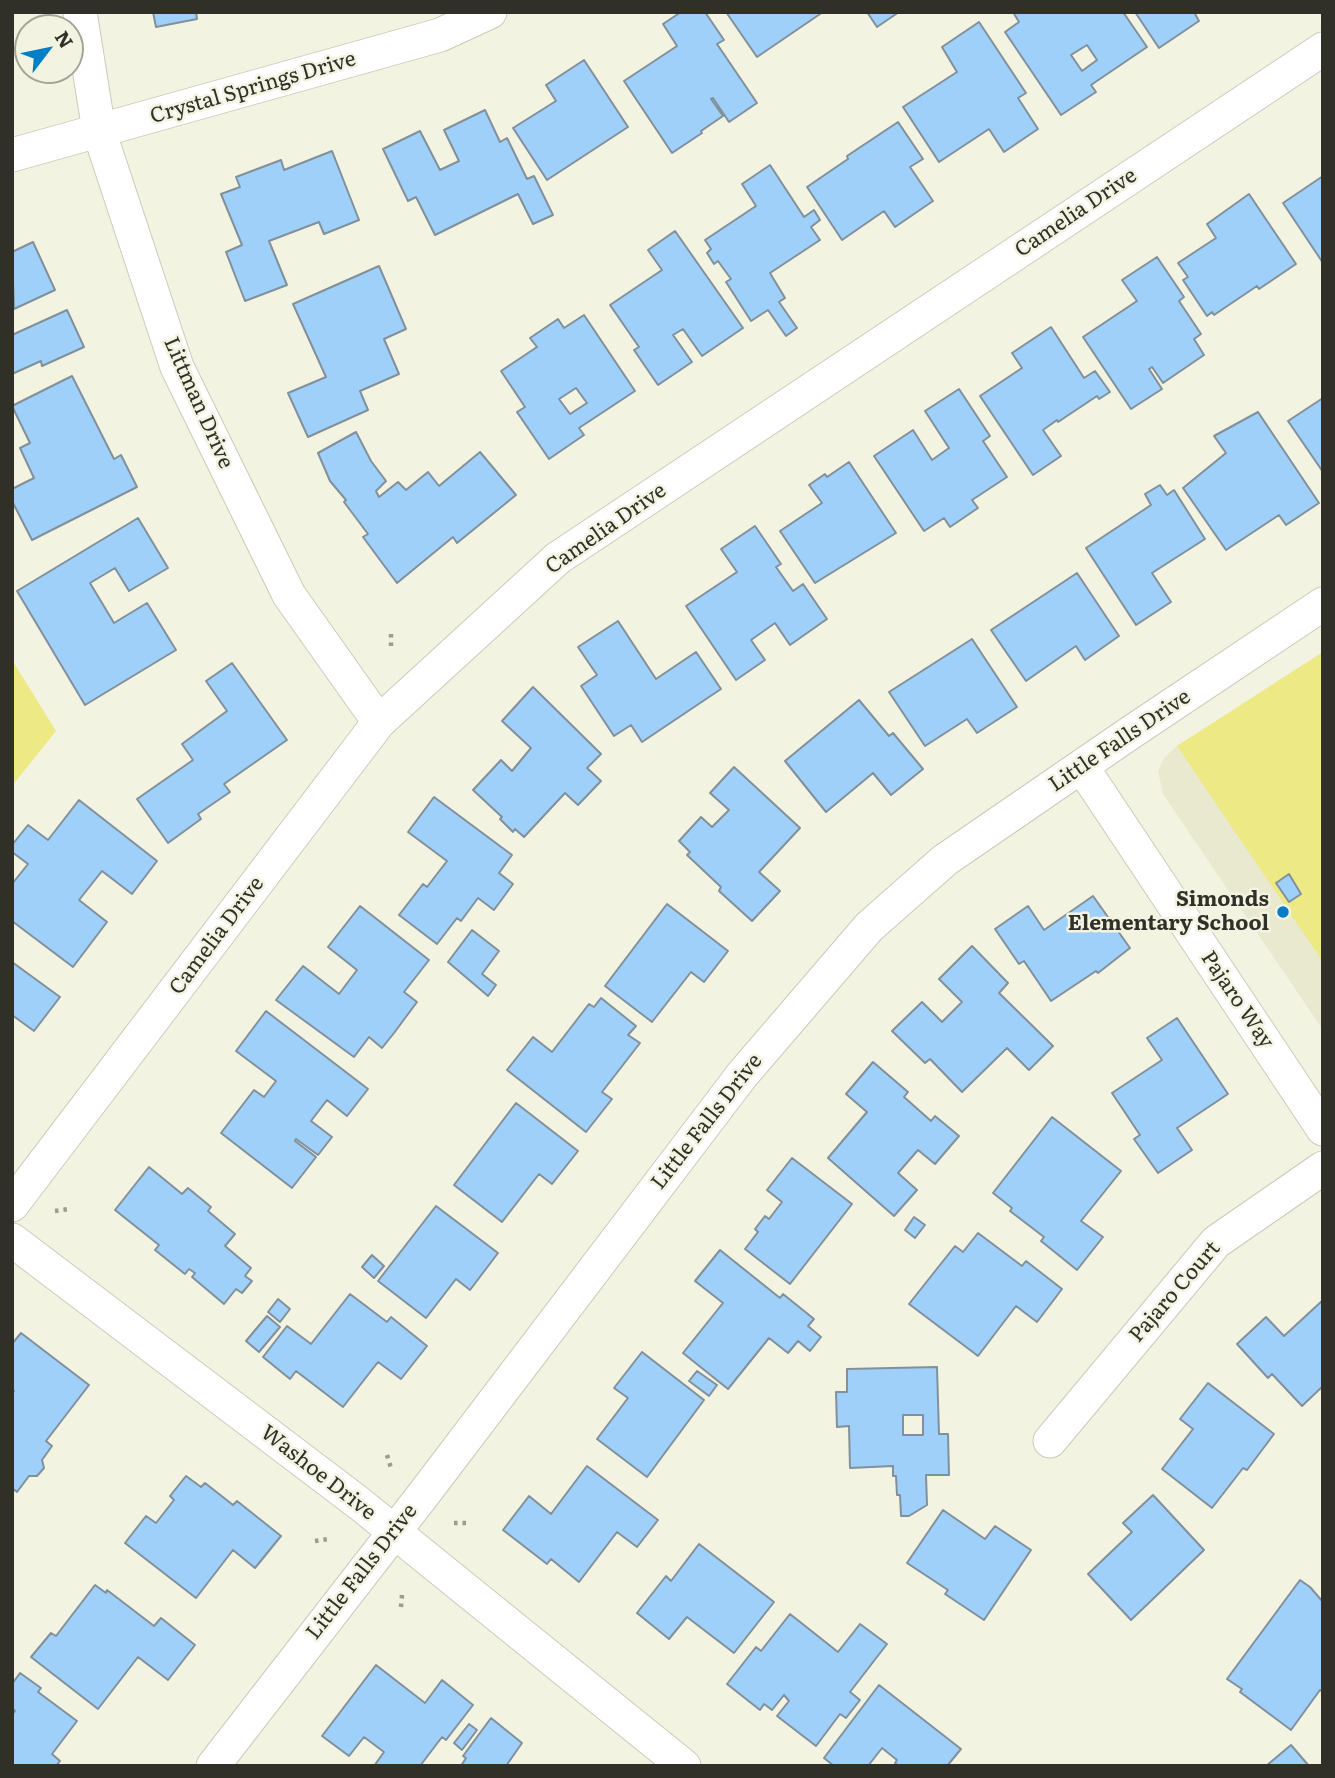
<!DOCTYPE html>
<style>
body{margin:0}
#map{position:relative;width:1335px;height:1778px;overflow:hidden;background:#f3f3e1;font-family:Literata,serif}
canvas{display:block}
.frame{position:absolute;inset:0;border:14px solid #303029;pointer-events:none}
.north{position:absolute;left:14px;top:14px;width:70px;height:70px;box-sizing:border-box;background:#f3f3e1;border:2px solid #a5a597;border-radius:50%;rotate:58deg;font-size:19px;font-weight:700;line-height:28px;text-align:center;color:#303029}
.north::after{content:'';display:block;margin:auto;width:24px;height:32px;background:#007fc7;clip-path:polygon(50% 0,100% 100%,50% 72%,0 100%)}
</style>
<div id="map">
<canvas width="1335" height="1778"></canvas>
<div class="frame"></div>
<div class="north">N</div>
</div>
<script>
const c = document.querySelector('canvas').getContext('2d');
c.lineJoin = 'round';
function fill(path, color) { c.fillStyle = color; c.fill(path, 'evenodd'); }
function stroke(path, color, width, dash) { c.strokeStyle = color; c.lineWidth = width; c.lineCap = dash ? 'butt' : 'round'; c.setLineDash(dash || []); c.stroke(path); }
function drawText(font, color, halo, rows, align = 'center') {
  c.font = font + ' Literata,serif'; c.lineWidth = 5; c.setLineDash([]); c.textBaseline = 'middle'; c.strokeStyle = halo; c.fillStyle = color; for (const [text, x, y, turn = 0] of rows) {
    c.save(); c.translate(x, y); c.rotate((+turn || 0) * Math.PI / 180); c.textAlign = isNaN(turn) ? turn : align; if (halo) c.strokeText(text, 0, 0); c.fillText(text, 0, 0); c.restore();
  }
}
fill(new Path2D(`
 M1323 652V1030L1163 794 1158 771 1164 758 1177 746Z`), '#e9e9cf');
fill(new Path2D(`
 M1323 652V962L1177 746Z
 M12 660 56 731 12 786Z`), '#ede985');
const building = new Path2D(`
 M153 12H196L197 19 156 27Z
 M681 12H705L724 40 717 44 757 103 729 122 713 98 711 99 723 116 701 131 702 133 672 153 624 81 677 46 663 24Z
 M726 12H823L757 57Z
 M867 12H899L877 27Z
 M1013 12H1123L1147 47 1091 85 1096 92 1061 115 1005 32 1019 22ZM1087 45 1097 60 1082 71 1071 55Z
 M1135 12H1194L1199 21 1159 48Z
 M979 22 1026 93 1018 98 1038 129 1004 152 989 129 939 162 903 107 957 72 942 47Z
 M584 60 628 127 547 180 513 128 556 101 546 85Z
 M485 110 500 142 507 138 527 179 534 176 553 215 533 224 518 194 435 235 416 197 408 201 383 149 420 131 440 170 459 161 444 130Z
 M898 122 923 159 910 167 933 201 895 227 884 211 842 240 807 187 848 159 847 156Z
 M332 151 359 220 324 234 319 222 269 241 287 285 245 301 226 252 242 245 221 194 240 187 236 177 281 160 284 170Z
 M770 165 804 217 814 210 820 220 811 227 820 240 770 273 785 298 779 302 797 328 786 336 768 310 751 321 726 282 731 279 718 261 714 264 707 253 711 249 705 240 756 206 742 184Z
 M1323 176V263L1283 203Z
 M1249 194 1296 264 1259 289 1257 286 1214 315 1212 312 1207 316 1183 280 1188 277 1178 263 1216 238 1207 224Z
 M675 231 743 328 702 356 683 329 673 335 692 362 658 385 634 350 639 347 610 305 662 270 648 250Z
 M33 242 55 290 14 309 12 252Z
 M1157 257 1184 297 1179 301 1201 334 1194 339 1204 355 1163 383 1152 367 1149 369 1162 389 1131 409 1083 337 1137 301 1122 280Z
 M379 266 406 329 384 339 399 374 360 391 368 410 308 437 288 393 326 377 293 304Z
 M67 310 84 347 42 366 41 361 12 374V335Z
 M584 315 635 391 579 428 584 435 549 459 517 412 525 407 501 371 537 347 530 338 558 319 564 328ZM576 388 587 403 570 414 559 399Z
 M1051 327 1084 378 1095 371 1110 392 1099 399 1097 396 1058 422 1057 420 1043 430 1061 456 1033 475 980 396 1022 368 1012 353Z
 M72 376 114 459 121 455 137 487 32 540 12 501V489L34 478 20 448 30 443 12 406Z
 M959 389 990 436 983 441 1007 477 972 500 978 508 950 527 944 518 924 531 874 456 913 430 932 460 949 448 925 411Z
 M1323 398V472L1288 421Z
 M1258 412 1319 503 1286 525 1279 515 1226 550 1183 488 1226 453 1214 436Z
 M356 432 371 461 386 481 376 491 379 497 398 482 406 490 428 472 439 486 480 452 516 495 457 543 453 537 397 583 363 537 368 534 344 502 346 500 330 481 318 453Z
 M849 462 896 533 815 583 780 531 822 503 809 485 825 474 827 477Z
 M1160 485 1167 495 1174 490 1205 539 1152 573 1171 602 1136 625 1086 548 1151 505 1145 494Z
 M138 518 168 568 129 591 115 568 90 583 114 623 147 603 176 650 85 705 17 591Z
 M755 526 781 564 776 567 793 591 803 584 827 619 790 645 775 623 751 640 765 660 736 680 686 606 737 572 721 549Z
 M1077 573 1119 636 1085 660 1076 646 1026 681 991 630Z
 M618 621 656 679 696 652 721 689 642 742 631 725 614 736 581 686 597 675 578 647Z
 M972 639 1017 707 977 733 967 719 925 746 889 692Z
 M232 663 287 740 224 784 230 792 198 814 201 819 168 843 137 799 193 760 182 744 227 711 206 681Z
 M533 687 601 754 587 768 601 781 578 805 565 793 524 837 515 829 513 832 500 819 502 817 473 790 501 760 512 771 531 748 502 721Z
 M859 700 889 736 893 733 923 769 891 795 873 773 826 812 785 761Z
 M734 767 800 828 759 872 780 891 752 921 719 891 721 887 687 855 690 852 679 841 701 817 712 827 729 810 710 793Z
 M434 797 512 855 499 873 513 884 494 910 478 898 461 921 457 918 437 944 399 915 423 884 427 887 447 861 408 832Z
 M79 800 157 861 132 894 102 871 79 900 107 922 73 967 12 921V884L28 864 12 852V845L28 825 48 840Z
 M1289 874 1301 894 1289 902 1276 883Z
 M1093 896 1130 948 1098 973 1096 971 1051 1001 1024 961 1019 964 995 929 1028 906 1044 930Z
 M667 904 728 951 704 982 691 972 652 1022 605 986Z
 M360 906 429 960 404 992 417 1002 394 1033 382 1048 369 1037 354 1057 276 1000 303 966 339 994 357 970 328 947Z
 M472 930 499 951 482 974 496 985 488 996 448 962Z
 M972 946 1008 983 999 993 1053 1046 1029 1070 1007 1048 962 1092 930 1059 925 1063 892 1031 922 1002 942 1022 962 1002 939 979Z
 M12 962 60 997 34 1031 12 1015Z
 M601 998 636 1026 628 1035 640 1043 602 1092 612 1099 586 1132 507 1070 533 1037 552 1052 589 1004 594 1007Z
 M266 1011 368 1089 347 1116 327 1100 311 1121 332 1137 318 1155 296 1139 295 1141 316 1157 292 1188 221 1133 254 1090 264 1097 276 1081 236 1051Z
 M1177 1018 1228 1094 1177 1128 1192 1150 1158 1173 1134 1139 1140 1135 1112 1093 1162 1060 1147 1038Z
 M873 1062 908 1092 904 1097 931 1121 935 1116 959 1136 935 1164 918 1150 898 1173 917 1190 894 1216 828 1158 867 1112 846 1094Z
 M516 1103 578 1151 552 1184 539 1174 502 1222 454 1185Z
 M1052 1117 1121 1171 1081 1221 1103 1237 1077 1270 1041 1241 1044 1237 1010 1211 1012 1208 993 1193Z
 M792 1158 852 1204 790 1284 745 1249 758 1232 755 1229 765 1216 769 1219 782 1202 767 1190Z
 M149 1167 182 1194 188 1188 211 1207 208 1211 235 1234 225 1246 251 1268 245 1276 252 1281 242 1293 236 1289 224 1304 192 1277 195 1273 189 1269 185 1274 155 1250 159 1245 115 1210Z
 M436 1206 498 1253 470 1290 456 1279 426 1318 378 1281Z
 M914 1217 925 1225 915 1238 905 1230Z
 M978 1233 1022 1266 1026 1261 1062 1289 1037 1322 1016 1306 978 1356 909 1304 955 1246 963 1252Z
 M720 1250 780 1298 783 1294 814 1319 808 1326 821 1337 810 1351 798 1341 788 1353 769 1338 728 1389 683 1353 723 1303 695 1281Z
 M372 1255 384 1266 374 1278 362 1267Z
 M350 1294 387 1322 391 1317 427 1346 401 1379 378 1362 343 1407 296 1371 290 1379 263 1357 287 1326 311 1344Z
 M278 1299 290 1309 280 1322 268 1312Z
 M1323 1300V1386L1302 1406 1272 1374 1268 1378 1237 1344 1266 1317 1284 1336Z
 M267 1316 280 1327 259 1352 246 1341Z
 M21 1333 89 1385 46 1441 52 1446 42 1460 44 1468 37 1476H29L17 1492 12 1488V1393L14 1391 12 1389V1344Z
 M642 1352 704 1400 647 1477 597 1439 628 1398 614 1388Z
 M937 1367 939 1434H948L949 1475H926L927 1505 909 1516H901L900 1495H897L896 1476H893V1466L850 1468 849 1426 837 1427 836 1392H847V1369ZM903 1415H923V1435H903Z
 M697 1371 717 1385 709 1396 689 1381Z
 M1208 1383 1274 1434 1247 1470 1243 1468 1212 1508 1162 1469 1193 1429 1180 1419Z
 M587 1466 658 1520 637 1547 617 1532 579 1582 551 1559 547 1564 503 1530 529 1496 551 1514Z
 M186 1476 201 1487 205 1483 233 1505 237 1501 281 1536 255 1568 233 1550 196 1598 125 1543 146 1516 156 1523 174 1500 170 1496Z
 M1153 1495 1204 1550 1131 1620 1088 1574 1132 1532 1123 1523Z
 M943 1510 985 1539 995 1526 1031 1550 984 1620 945 1594 948 1590 907 1563Z
 M699 1544 774 1602 734 1653 687 1617 669 1639 637 1613 666 1576 671 1581Z
 M1300 1580 1310 1587 1323 1602V1692L1320 1690 1291 1730 1240 1692 1242 1689 1227 1679Z
 M95 1585 106 1593 107 1590 154 1626 161 1618 195 1645 168 1680 138 1657 98 1709 31 1657 51 1633 56 1636Z
 M790 1614 838 1652 860 1624 887 1644 850 1692 860 1700 846 1718 840 1714 816 1746 777 1716 789 1701 784 1695 772 1710 764 1704 760 1710 727 1684 756 1647 761 1651Z
 M376 1665 425 1703 442 1680 473 1705 446 1740 442 1737 420 1766H374L384 1752 364 1737 349 1756 322 1736Z
 M20 1673 41 1688 38 1692 77 1721 52 1754 60 1761 56 1766H12V1715L15 1711 12 1708V1684Z
 M879 1685 961 1749 947 1766H898L895 1763 897 1760 882 1748 868 1766H834L824 1758Z
 M491 1718 522 1743 506 1766H461L466 1758 463 1756Z
 M469 1724 477 1730 462 1750 454 1743Z
 M1291 1745 1309 1766H1266Z`);
fill(building, '#9fd0f9');
stroke(building, '#82909c', 2);
const street = new Path2D(`
 M80 12 99 131 177 367 289 595 379 722
 M12 155 440 35 490 12
 M1082 767 1323 1129
 M12 1205 379 722 558 558 1323 49
 M12 1240 360 1504 684 1766
 M1050 1441 1216 1242 1323 1168
 M213 1766 423 1495 742 1075 869 927 945 860 1130 733 1323 604`);
stroke(street, '#cbcbb9', 35);
stroke(new Path2D(`
 M391 646V633
 M55 1211 69 1209
 M387 1455 391 1468
 M454 1523H467
 M315 1541 328 1539
 M401 1607 402 1595`), '#9c9c8f', 4.5, [3.5, 5]);
stroke(street, '#fff', 33);
for (const [x, y, r, color] of [
 [1283,912,7,"#007fc7"]
]) { const dot = new Path2D(); dot.arc(x, y, r, 0, 2 * Math.PI); c.fillStyle = color; c.fill(dot); stroke(dot, '#f3f3e1', 2.5); }
drawText('21px', '#303029', '#f3f3e1', [
 ["Crystal Springs Drive",253,88,-16],
 ["Camelia Drive",1076,213,-34],
 ["Littman Drive",198,403,66],
 ["Camelia Drive",606,529,-35],
 ["Little Falls Drive",1120,741,-34],
 ["Camelia Drive",217,936,-53],
 ["Pajaro Way",1237,1000,56],
 ["Little Falls Drive",707,1122,-52],
 ["Pajaro Court",1175,1292,-49],
 ["Washoe Drive",318,1473,38],
 ["Little Falls Drive",362,1572,-52]
]);
drawText('bold 21px', '#303029', '#f3f3e1', [
 ["Simonds",1269,900],
 ["Elementary School",1269,924]
], 'right');
</script>
